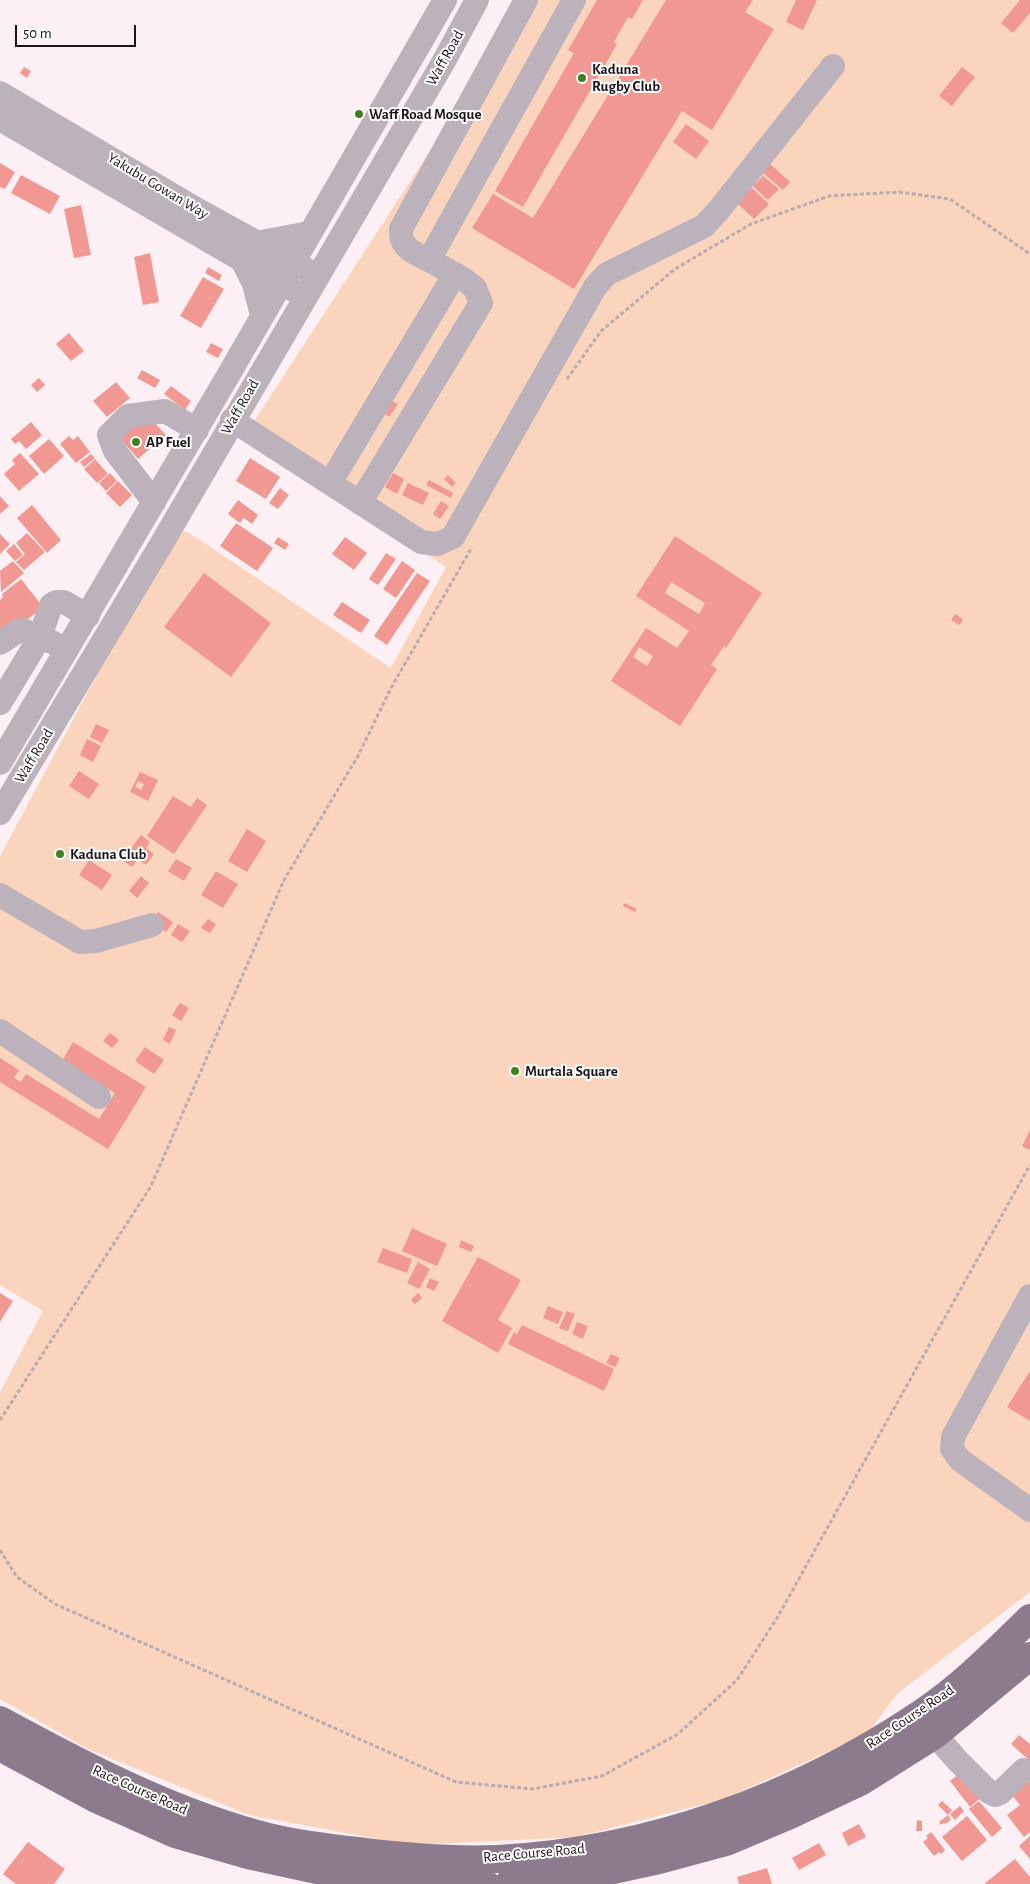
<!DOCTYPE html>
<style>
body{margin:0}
#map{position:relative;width:1030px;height:1884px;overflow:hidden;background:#fdf0f5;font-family:"Alegreya Sans",sans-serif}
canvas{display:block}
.scale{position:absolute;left:15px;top:25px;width:121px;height:22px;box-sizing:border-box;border:2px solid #1e1317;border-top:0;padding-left:6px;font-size:15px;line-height:18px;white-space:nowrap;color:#1e1317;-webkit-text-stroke:4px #fff;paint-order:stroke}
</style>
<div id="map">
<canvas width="1030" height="1884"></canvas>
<div class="scale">50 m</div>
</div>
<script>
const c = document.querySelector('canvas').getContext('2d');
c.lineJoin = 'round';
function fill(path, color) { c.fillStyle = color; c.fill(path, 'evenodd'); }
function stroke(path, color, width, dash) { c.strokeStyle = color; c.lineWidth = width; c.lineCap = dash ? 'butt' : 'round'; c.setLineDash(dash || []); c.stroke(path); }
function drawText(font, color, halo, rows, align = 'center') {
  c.font = font + ' "Alegreya Sans",sans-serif'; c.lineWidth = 4; c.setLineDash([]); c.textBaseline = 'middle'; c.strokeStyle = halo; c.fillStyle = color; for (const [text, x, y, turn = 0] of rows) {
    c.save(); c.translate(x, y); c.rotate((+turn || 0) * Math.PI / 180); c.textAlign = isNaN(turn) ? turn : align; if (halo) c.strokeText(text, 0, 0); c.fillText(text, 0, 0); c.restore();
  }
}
fill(new Path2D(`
 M528 0H1030V1592L898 1693 867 1734 724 1799 576 1837 411 1845 249 1815 88 1749 0 1699V1392L43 1311 0 1285V856L176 527 194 536 391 668 446 567 358 510 242 440Z`), '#fbd4bd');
fill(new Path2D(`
 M597 0H643L632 19 628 17 614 42 617 44 523 207 495 191 574 53 568 50Z
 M666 0H753L745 12 774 29 712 130 682 111 574 289 472 228 493 194 533 218Z
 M796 0H817L803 30 786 22Z
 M1020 0H1030V13L1013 33 1001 23Z
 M24 67 31 71 27 78 20 73Z
 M962 67 975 77 952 106 939 96Z
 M686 124 709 141 696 159 673 142Z
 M0 163 15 172 5 189 0 187Z
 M770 164 790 182 783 190 762 172Z
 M21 175 60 196 50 214 11 193Z
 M763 176 779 189 768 200 753 186Z
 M752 188 769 204 754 219 737 203Z
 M81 205 91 255 74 258 64 209Z
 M150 253 159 302 143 305 134 257Z
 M208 267 222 275 219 281 205 273Z
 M203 277 224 289 201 328 180 316Z
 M69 333 84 351 71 361 56 344Z
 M211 343 223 349 218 358 206 352Z
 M142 370 160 380 155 388 137 378Z
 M39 378 45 385 37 392 31 385Z
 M116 382 130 398 107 417 93 401Z
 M171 386 191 401 185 410 164 394Z
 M388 399 398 404 389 417 380 411Z
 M150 418 166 435 138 459 119 437 140 419Z
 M31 422 42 435 26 449 19 441 15 444 11 439Z
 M69 436 73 440 78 436 90 452 76 463 60 444Z
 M49 439 64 456 44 474 29 456Z
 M20 453 39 474 19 491 4 474 15 464 12 460Z
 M91 454 95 458 84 467 80 462Z
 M250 458 280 477 266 499 236 481Z
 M95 459 108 474 97 483 84 469Z
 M110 473 117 481 106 491 99 483Z
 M393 473 404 479 397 494 385 487Z
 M448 475 456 483 452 487 444 479Z
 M429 480 453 493 451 498 426 485Z
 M118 481 132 495 120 507 106 493Z
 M408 483 429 493 423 505 402 495Z
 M280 488 289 495 278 509 269 503Z
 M0 496 9 506 0 514Z
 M238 500 258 515 252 524 244 518 240 523 228 514Z
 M441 501 449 506 440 519 433 514Z
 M32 505 61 540 47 553 17 518Z
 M236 523 273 548 257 571 220 546Z
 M27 533 45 552 24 570 16 562 25 554 16 543Z
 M0 534 10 544 0 554Z
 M675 536 762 593 726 648 724 646 711 665 717 669 680 726 611 681 646 628 677 648 689 631 636 596ZM671 582 705 603 699 614 665 593ZM639 647 653 656 647 666 633 657Z
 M278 537 289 544 285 550 274 543Z
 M345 537 367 553 354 570 332 554Z
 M14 544 23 555 15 561 6 551Z
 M386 553 396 559 378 585 369 579Z
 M13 561 24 573 1 592 0 571Z
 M402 561 415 570 396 598 383 589Z
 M204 573 271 623 231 677 164 627Z
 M417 573 430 581 387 645 374 636Z
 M21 579 43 607 0 642V600L3 597 2 594Z
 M342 602 370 620 361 633 333 615Z
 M955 614 963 619 960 625 951 620Z
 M96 724 109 730 102 743 90 737Z
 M87 739 101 746 93 762 80 755Z
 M79 771 99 784 89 799 69 786Z
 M140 772 158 780 148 801 130 792ZM138 781 144 784 141 790 135 787Z
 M173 796 191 807 197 798 207 805 174 854 147 836Z
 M247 829 266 841 247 872 228 861Z
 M141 835 150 842 146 848 154 854 146 865 138 859 132 867 122 860Z
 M176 859 192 868 184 881 168 871Z
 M89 860 112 875 102 890 79 875Z
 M216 871 238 884 223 908 201 895Z
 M141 876 149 883 137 898 129 891Z
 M624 903 637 909 635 912 623 906Z
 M158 912 173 922 166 932 151 923Z
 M208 919 216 924 210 933 201 928Z
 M178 924 190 931 182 942 171 935Z
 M180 1003 189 1008 181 1021 172 1015Z
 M169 1027 176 1030 170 1044 163 1040Z
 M110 1033 119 1040 112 1048 103 1041Z
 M73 1042 146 1087 108 1149 0 1082V1058L19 1070 14 1078 21 1082 26 1074 99 1119 115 1093 62 1061Z
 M145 1047 164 1060 154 1074 135 1061Z
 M1030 1130V1148L1029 1150 1022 1146Z
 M412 1228 447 1244 437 1266 402 1251Z
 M461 1240 474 1246 471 1252 459 1247Z
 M383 1248 412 1259 407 1273 377 1262Z
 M478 1257 521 1280 498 1320 512 1328 498 1353 442 1321Z
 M418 1262 430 1269 419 1289 407 1283Z
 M430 1278 439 1282 434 1291 426 1287Z
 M0 1293 13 1301 0 1322Z
 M418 1293 422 1298 415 1304 411 1300Z
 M548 1306 563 1312 558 1324 543 1318Z
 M567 1311 575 1314 568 1331 559 1328Z
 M577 1322 588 1326 583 1339 572 1334Z
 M522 1325 614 1369 604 1391 508 1344 514 1332 517 1334Z
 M611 1354 620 1358 615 1367 606 1363Z
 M1030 1371V1421L1007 1407Z
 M1019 1735 1030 1744V1761L1011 1744Z
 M964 1770 984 1795 970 1807 950 1781Z
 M1026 1777 1030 1782V1832L1024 1837 1007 1815 1020 1805 1009 1791Z
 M942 1801 952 1810 948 1815 938 1805Z
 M979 1801 1002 1828 992 1837 969 1809Z
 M960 1806 964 1811 955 1820 950 1814Z
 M948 1815 951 1820 945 1824 944 1823 941 1825 939 1822Z
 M967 1816 987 1840 962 1861 942 1837Z
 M917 1820 922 1821V1831H916Z
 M859 1824 866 1837 848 1846 842 1833Z
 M931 1832 945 1850 941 1854 939 1852 934 1856 923 1842 928 1838 926 1836Z
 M1030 1836V1859L1019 1846Z
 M28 1842 65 1869 54 1884H16L3 1874Z
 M819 1843 826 1855 799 1870 792 1858Z
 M1015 1859 1030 1877V1884H984Z
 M767 1868 772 1884H739L737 1877Z`), '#f19892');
stroke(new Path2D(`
 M567 379 601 331 675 269 751 224 829 196 899 192 950 199 1030 254
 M0 1420 151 1186 284 880 358 756 391 688 472 547
 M0 1550 17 1577 55 1604 456 1782 532 1789 602 1776 678 1734 737 1680 777 1618 1030 1165`), '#b8acb0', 3, [4, 2.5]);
stroke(new Path2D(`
 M0 93 196 209 307 270
 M0 119 295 291
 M256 243 309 233
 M242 260 254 284 262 315
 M429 260C413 252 400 249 401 229L526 0
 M232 420 421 542 438 544 453 537 595 287 607 274 704 226 718 211 833 66
 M330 483 455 274
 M154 502 115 451 109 435 128 416 165 411 197 430
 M360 503 481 303 475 288 465 280 429 260 574 0
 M0 643 18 631 23 630 54 643
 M0 703 40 637 51 605 56 602H64L88 616
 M0 763 229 374 445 0
 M0 813 162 543 444 61 477 0
 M0 895 80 942 96 941 152 925
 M0 1031 99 1097
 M1030 1296 953 1437 952 1449 960 1460 1030 1510
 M935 1735 957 1760 989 1792 995 1795 1000 1793 1024 1770`), '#bcb2bc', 24);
stroke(new Path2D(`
 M0 1720C83 1765 166 1809 257 1834 289 1843 324 1847 357 1851 404 1857 451 1861 498 1859 649 1851 795 1798 920 1714 961 1687 995 1652 1030 1618
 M0 1747 96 1799 175 1834 248 1855 335 1874 415 1882 486 1884
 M508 1884 586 1876 659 1860 726 1842 790 1815 862 1781 935 1735 1030 1656`), '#8c7b8c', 28);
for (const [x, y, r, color] of [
 [582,78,5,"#3e8123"],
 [359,114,5,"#3e8123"],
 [136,442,5,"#3e8123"],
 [60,854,5,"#3e8123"],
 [515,1071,5,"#3e8123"]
]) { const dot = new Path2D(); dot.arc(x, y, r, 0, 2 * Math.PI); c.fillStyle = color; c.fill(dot); stroke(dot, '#fff', 2); }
drawText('15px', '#1e1317', '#fff', [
 ["Waff Road",445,58,-61],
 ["Yakubu Gowan Way",158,186,31],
 ["Waff Road",240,407,-60],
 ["Waff Road",34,756,-59],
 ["Race Course Road",910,1717,-34],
 ["Race Course Road",140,1790,24],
 ["Race Course Road",534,1853,-5]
]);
drawText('bold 15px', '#1e1317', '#fff', [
 ["Kaduna",592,69],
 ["Rugby Club",592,86],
 ["Waff Road Mosque",369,114],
 ["AP Fuel",146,442],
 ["Kaduna Club",70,854],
 ["Murtala Square",525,1071]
], 'left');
</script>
